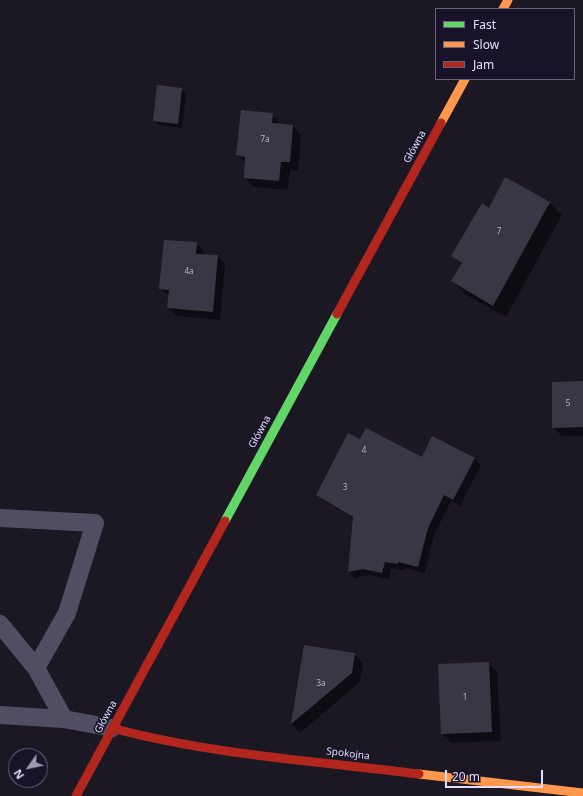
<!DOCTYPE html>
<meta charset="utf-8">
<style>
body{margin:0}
#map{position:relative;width:583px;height:796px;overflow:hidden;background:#1b1824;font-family:"Noto Sans",sans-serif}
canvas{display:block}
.legend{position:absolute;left:435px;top:8px;width:140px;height:72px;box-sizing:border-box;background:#181329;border:1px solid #69647d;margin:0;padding:5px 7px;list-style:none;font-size:12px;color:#e3defc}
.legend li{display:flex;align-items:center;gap:8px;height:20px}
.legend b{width:20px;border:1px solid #69647d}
.north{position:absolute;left:8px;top:748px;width:40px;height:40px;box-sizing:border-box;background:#181329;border:1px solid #69647d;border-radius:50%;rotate:236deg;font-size:11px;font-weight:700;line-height:16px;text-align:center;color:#e3defc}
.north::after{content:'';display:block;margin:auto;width:14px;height:18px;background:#9d99b0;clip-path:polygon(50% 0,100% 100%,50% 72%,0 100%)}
.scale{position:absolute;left:445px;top:770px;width:98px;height:18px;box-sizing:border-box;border:2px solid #e3defc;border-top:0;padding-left:5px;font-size:12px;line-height:14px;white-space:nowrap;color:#e3defc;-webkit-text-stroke:3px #181329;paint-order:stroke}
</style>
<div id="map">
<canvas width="583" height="796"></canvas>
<ul class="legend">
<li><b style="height:5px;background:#63d668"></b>Fast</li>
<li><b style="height:5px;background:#ff974d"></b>Slow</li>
<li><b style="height:5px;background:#b3261e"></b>Jam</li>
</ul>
<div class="north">N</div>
<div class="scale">20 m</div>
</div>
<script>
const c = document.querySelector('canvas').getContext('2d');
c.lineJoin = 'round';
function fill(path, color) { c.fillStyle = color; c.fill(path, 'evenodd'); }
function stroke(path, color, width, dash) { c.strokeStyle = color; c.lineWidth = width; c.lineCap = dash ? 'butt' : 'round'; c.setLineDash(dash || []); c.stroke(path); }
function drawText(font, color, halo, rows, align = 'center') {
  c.font = font + ' "Noto Sans",sans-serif'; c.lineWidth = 3.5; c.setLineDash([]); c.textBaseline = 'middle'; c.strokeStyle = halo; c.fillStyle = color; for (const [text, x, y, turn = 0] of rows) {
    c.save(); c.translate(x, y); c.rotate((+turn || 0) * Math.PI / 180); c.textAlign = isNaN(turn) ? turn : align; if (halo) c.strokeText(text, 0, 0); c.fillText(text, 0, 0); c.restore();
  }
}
fill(new Path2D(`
 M181 89 186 93 182 128 159 125 154 121Z
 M272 114 281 125 293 126 301 135 298 171 290 170 288 190 254 187 245 178 246 163 237 155Z
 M549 202 562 215 506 317 465 294 452 281 462 265 452 256 489 209Z
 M196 243 204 251V255L217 256 225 264 220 320 176 316 168 308 169 296 160 289Z
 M583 382V436H562L553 427Z
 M361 441 422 458 475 459 481 465 460 506 451 501 434 535 425 573 405 568 404 570 391 568 389 579 370 575 355 578 349 572 354 519 324 501 317 495Z
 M305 646 354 654 363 663 360 682 300 733 292 724Z
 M488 663 497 672 501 741 451 743 442 734 439 665Z`), '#0007');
fill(new Path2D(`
 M157 85 182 88 178 124 153 121Z
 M241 110 273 113 272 123 293 125 290 162H281L279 181 244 178 245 157 236 155Z
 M505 177 550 202 493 306 451 281 462 263 451 256 482 203 489 208Z
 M164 240 197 242 196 254 218 255 213 312 167 308 169 290 159 289Z
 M583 381V427L552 428V382Z
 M366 428 422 457 432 436 475 458 453 500 444 495 428 528 418 567 398 562V564L385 562 382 573 363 569 348 572 353 517 316 495 348 433 360 439Z
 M304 645 355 653 352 673 291 724Z
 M489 662 492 732 441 734 438 664Z`), '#3a3745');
stroke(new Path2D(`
 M0 518 95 523 67 613 36 668
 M0 624 36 668 64 719
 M0 715 64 719 112 728`), '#514e64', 18);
stroke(new Path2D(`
 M225 521 337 314`), '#63d668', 9);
stroke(new Path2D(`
 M503 9 508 0
 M441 123 465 79
 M419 774 583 793`), '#ff974d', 9);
stroke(new Path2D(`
 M337 314 441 123
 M112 728C212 755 317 761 419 774
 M76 796 225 521`), '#b3261e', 9);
drawText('8px', '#b9b4ce', null, [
 ["7a",265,140],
 ["7",499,232],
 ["4a",189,272],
 ["5",568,404],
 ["4",364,451],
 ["3",345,488],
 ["3a",321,684],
 ["1",465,698]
]);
drawText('10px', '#e3defc', '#181329', [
 ["Główna",415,147,-61],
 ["Główna",260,432,-61],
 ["Główna",106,717,-62],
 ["Spokojna",348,754,7]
]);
</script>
